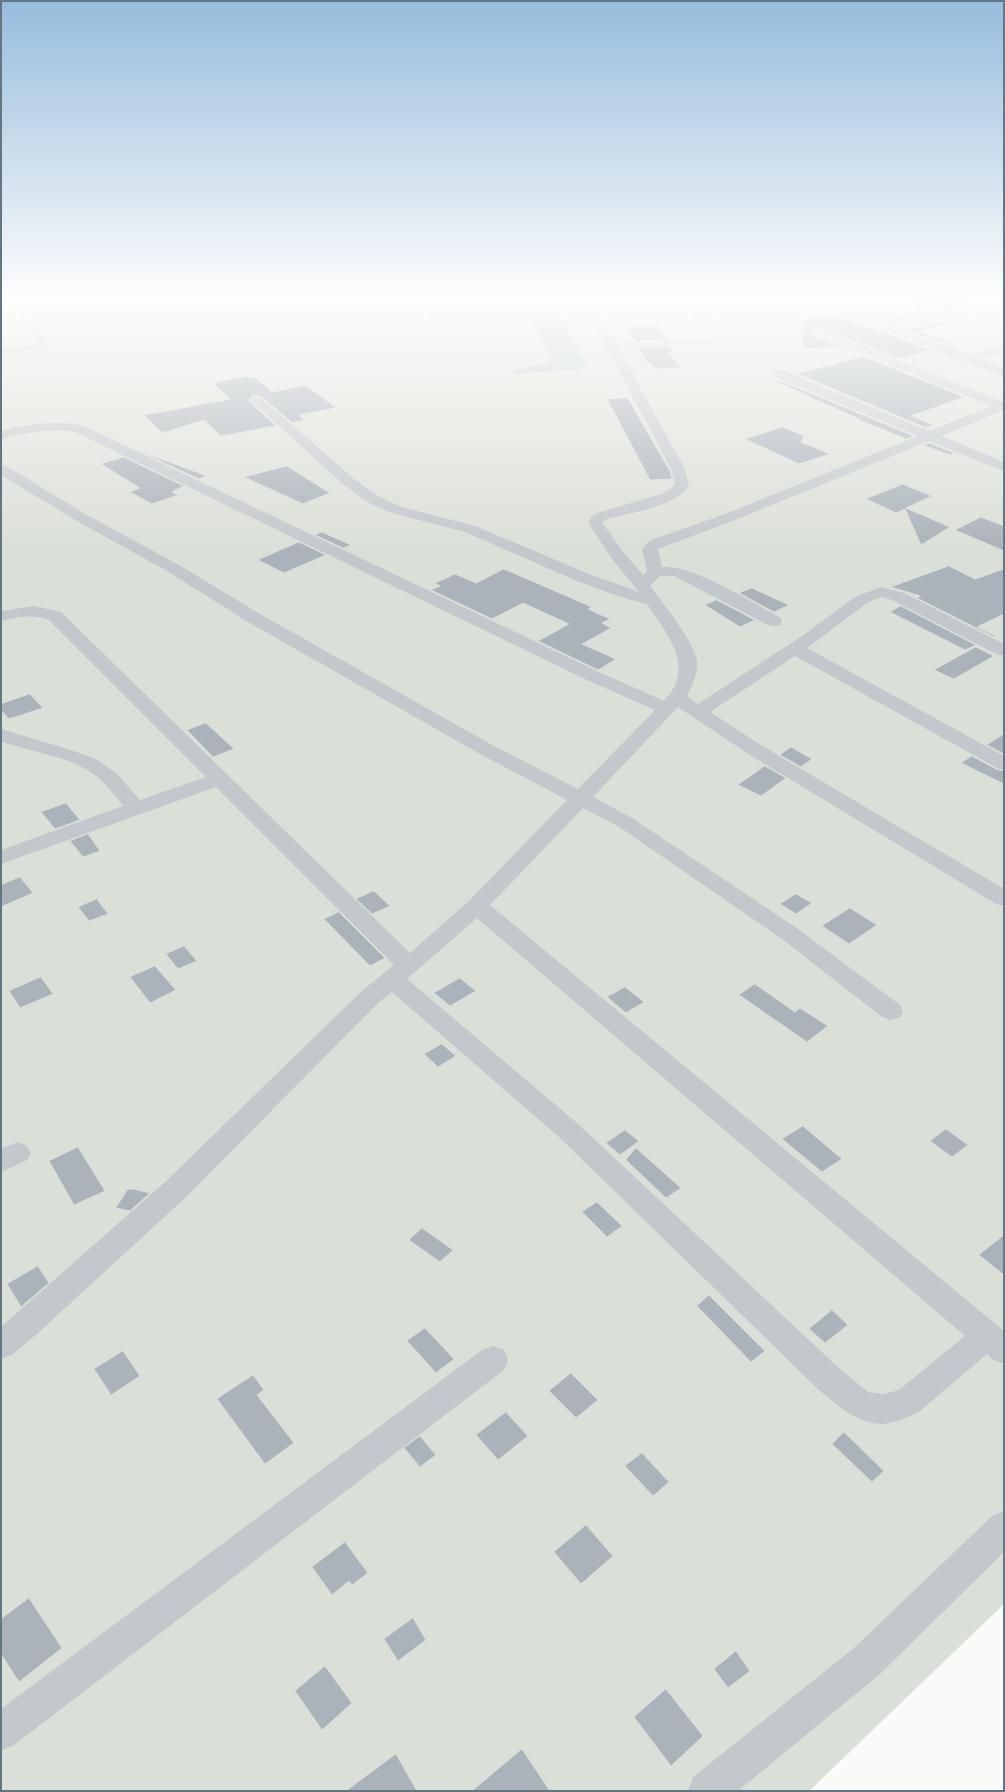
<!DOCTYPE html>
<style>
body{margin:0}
#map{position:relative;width:1005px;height:1792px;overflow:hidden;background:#fafaf8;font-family:"Fira Sans Condensed",sans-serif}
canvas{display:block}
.frame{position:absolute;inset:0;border:2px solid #657683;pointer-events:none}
</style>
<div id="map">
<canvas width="1005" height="1792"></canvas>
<div class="frame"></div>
</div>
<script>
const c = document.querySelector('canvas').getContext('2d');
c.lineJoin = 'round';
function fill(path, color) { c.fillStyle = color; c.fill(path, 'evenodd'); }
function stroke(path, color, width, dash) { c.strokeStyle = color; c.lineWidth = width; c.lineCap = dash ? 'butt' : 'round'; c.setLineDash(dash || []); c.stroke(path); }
fill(new Path2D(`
 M1 299H1004V1604L809 1791H1Z`), '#dadfd7');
fill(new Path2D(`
 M532 299H557L565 317 568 330 586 364 580 369 567 370 517 374 509 371 547 363 553 360 528 318Z
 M708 308 712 310 720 321 698 322 689 311 692 309Z`), '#bbc7cb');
const building = new Path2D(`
 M916 299H965L978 303 890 323 856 310 913 314Z
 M994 309 997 310 920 331 954 344 948 345 906 330Z
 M838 315 931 350 899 359 871 348 870 345H864L824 330H816L812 333 815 336 841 347 803 349 802 320 815 316 823 318Z
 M660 326 667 340 634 341 626 327Z
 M671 346 674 353H669L682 368 655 369 651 363H647L638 347Z
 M863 356 965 397 911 416 933 425 926 427 930 429H929L797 374Z
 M245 377H255L272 392 306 385 336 408 299 415 305 420 292 423 261 396H252L249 401 276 426 221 436 204 420 162 433 144 415 230 399 213 383Z
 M779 380 914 436 907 439 859 420H861L775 381Z
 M628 398 671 473 672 479 650 480 607 399Z
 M783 427 804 436 801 442 830 454 799 464 745 439Z
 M929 443 955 453 950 455 923 445Z
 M141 452H142L207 476 199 479Z
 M124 457 184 486 172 492 178 495 152 504 130 492 140 488 101 464Z
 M287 466 330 493 303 504 244 477Z
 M903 484 932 496 906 508 950 527 921 545 905 509 896 513 866 499Z
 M981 517 1004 526V551L955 530Z
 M322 532 351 545 343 548 315 535Z
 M299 542 326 555 284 573 258 560Z
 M949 566 975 579 1004 569V614L977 627 996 636 994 637 917 598 920 596 891 587Z
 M504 569 592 607 588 609 610 619 602 623 611 628 582 644 616 659 598 670 538 641 569 624 523 603 492 619 431 590 440 586 435 583 455 574 476 583Z
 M752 588 789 605 774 612 739 593Z
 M717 600 755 620 740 627 705 605Z
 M901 606 976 645 965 650 890 612Z
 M976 647 994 656 954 679 934 670Z
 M30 694 43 708 9 719 1 710V704Z
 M206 723 234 749 213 757 187 730Z
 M1004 734V754L987 745Z
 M791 747 812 759 801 767 780 755Z
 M972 756 996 769 1004 771V784L961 763Z
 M765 766 786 778 761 796 738 785Z
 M66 803 80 820 55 829 41 812Z
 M88 834 100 851 83 857 70 841Z
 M20 877 33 893 1 907V885Z
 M374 891 390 906 372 914 356 899Z
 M796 894 812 903 796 914 780 904Z
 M97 899 108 914 89 921 78 907Z
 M850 908 877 925 849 944 822 926Z
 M339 912 385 958 370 966 324 919Z
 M184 946 197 961 178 969 166 954Z
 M155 966 176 990 150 1003 130 977Z
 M41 977 53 994 20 1008 9 991Z
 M460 978 476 991 450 1006 434 993Z
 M755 984 795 1012 800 1008 828 1026 807 1042 739 995Z
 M625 987 644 1002 626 1013 607 997Z
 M442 1044 456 1056 438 1067 424 1054Z
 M803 1126 842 1159 822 1172 782 1139Z
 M946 1129 968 1145 952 1157 930 1141Z
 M625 1130 639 1141 620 1155 606 1143Z
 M78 1147 105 1191 74 1205 49 1161Z
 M636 1148 681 1188 666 1198 626 1160Z
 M128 1189H133L150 1193 130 1211 116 1208Z
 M597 1202 622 1226 607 1237 582 1212Z
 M422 1228 453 1250 440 1262 409 1240Z
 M1004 1235V1275L979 1255Z
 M38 1266 49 1283 21 1307 7 1284Z
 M709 1295 765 1351 751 1362 697 1306Z
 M832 1310 848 1325 825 1343 809 1329Z
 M425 1328 454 1359 436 1373 407 1341Z
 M123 1351 140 1376 111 1395 94 1369Z
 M571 1373 598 1400 576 1418 549 1391Z
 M253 1375 264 1390 257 1395 294 1443 265 1464 217 1399Z
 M506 1412 528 1436 498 1460 476 1435Z
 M844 1432 884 1471 872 1482 832 1444Z
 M420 1436 436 1455 420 1467 404 1448Z
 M642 1453 669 1482 653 1496 625 1466Z
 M586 1525 613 1556 581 1584 554 1552Z
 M345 1542 368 1573 352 1585 349 1581 332 1595 312 1567Z
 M29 1598 62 1648 19 1682 1 1654V1619Z
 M413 1618 426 1640 398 1661 384 1639Z
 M736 1651 750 1671 728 1688 714 1669Z
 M325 1666 352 1703 322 1730 295 1691Z
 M666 1689 703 1736 671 1766 634 1717Z
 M522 1749 550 1791H472Z
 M396 1754 417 1791H346Z`);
fill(building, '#aab3b9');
stroke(building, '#dcdcda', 1);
fill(new Path2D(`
 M6 299H13L21 310 96 299H114L24 313 48 345 45 347 1 354V350L40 344Z
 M753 338 755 339V341L612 347 609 345 612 343Z`), '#c3c8cc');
fill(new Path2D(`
 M423 299H433L439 318 437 320 433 321 427 318Z
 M581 299H591L685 469 689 484C680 506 629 513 607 519L602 522 624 553 643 575 647 571 642 550 647 543 654 539 725 514 918 436 774 376 772 373 774 370H782L929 431 992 406 816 335 814 333 816 331H824L1004 402V410L941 436 1004 462V471L929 441 735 520 658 549 662 567C692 564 752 603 780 617L782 621 780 625 774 626 768 625 674 576H660L650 586C662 602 695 643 697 661 698 674 692 686 687 696L698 704 805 634 855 597 881 587 904 593 1004 644V656L998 655 892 600 882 597 867 603 807 648 1004 756V770L997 768 795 656 710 712 764 747 1004 889V906L996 904 750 755 678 707 593 797 632 818 798 929 900 1005 903 1011 900 1017 891 1020 882 1017 782 939 618 826 583 808 490 905 1004 1331V1364L993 1360 987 1354 919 1412C909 1416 895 1423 884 1424 857 1424 838 1406 819 1390L559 1137 392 992 379 1002 185 1198 38 1333 12 1355 1 1359V1327L165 1182 363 990 394 965 216 787 1 864V850L123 806C116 797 108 786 99 778 72 756 33 753 1 741V729L71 750 96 759 117 774 140 800 206 777 49 620C32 614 18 617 1 621V611L34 606 61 612 410 953 469 901 567 800 480 754 248 622 167 571 77 521 1 475V465L6 466 87 515 179 565 260 614 494 746 578 789 655 710 587 680 75 432C50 427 25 433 1 439V431C29 424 55 419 84 426L599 672 664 701C697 667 667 634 647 604L624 598 577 581 465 532 392 513 369 503 343 484 250 400 252 397H260L353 478 379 497 402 507 475 526 589 574 639 592 612 559 588 522 592 516 597 513 661 494 669 490 675 484 671 469ZM477 918 965 1336 899 1390 884 1394 868 1392 841 1370 577 1123 407 979Z
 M812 299H822L890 325 1004 299V305L901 330 968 354 1004 346V353L979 359 1004 368V376L813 304Z
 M18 1142 27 1146 31 1153 27 1160 1 1172V1149Z
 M493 1346 504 1350 508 1360 504 1370 14 1745 1 1751V1709L482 1350Z
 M1004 1511V1552L880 1674 738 1791H688L693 1777 854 1648 992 1516Z`), '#c3c8cc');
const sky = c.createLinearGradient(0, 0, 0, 550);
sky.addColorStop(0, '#96bcdc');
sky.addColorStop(0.54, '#fdfdfc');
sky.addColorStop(1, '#fdfdfc00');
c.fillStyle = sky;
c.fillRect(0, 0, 1005, 550);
</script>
